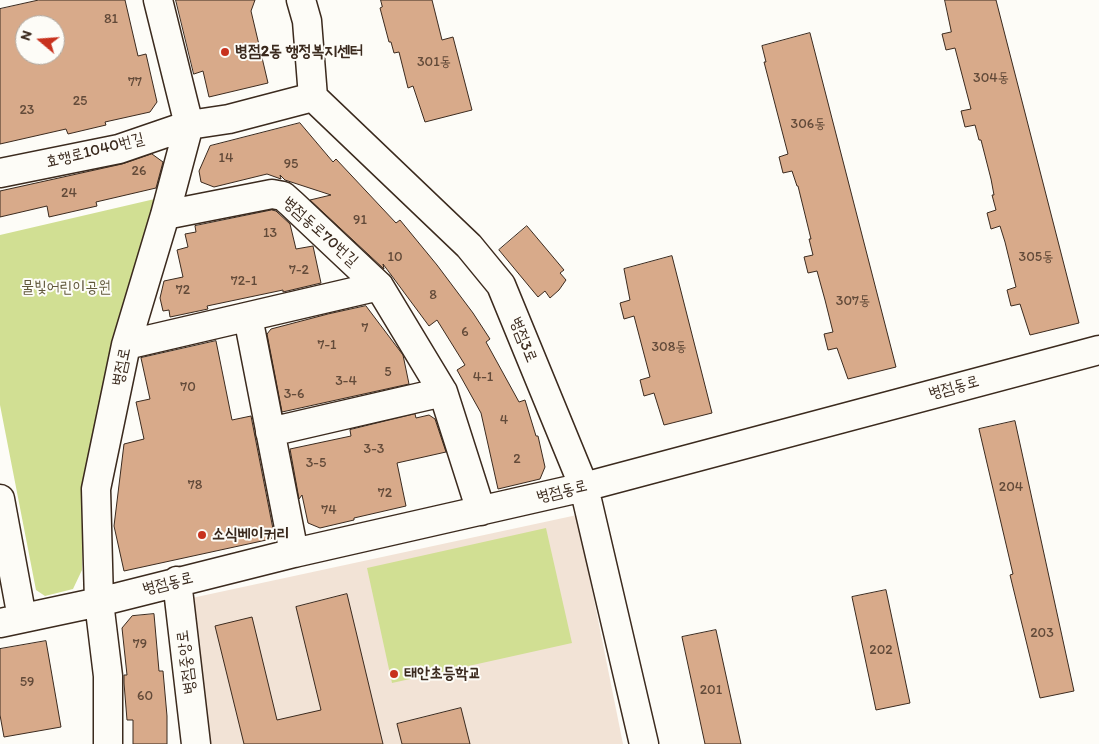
<!DOCTYPE html>
<meta charset="utf-8">
<style>
body{margin:0}
#map{position:relative;width:1099px;height:744px;overflow:hidden;background:#fdfcf7;font-family:Itim,sans-serif}
canvas{display:block}
.north{position:absolute;left:15px;top:15px;width:50px;height:50px;box-sizing:border-box;background:#fdfcf7;border:1px solid #afa8a0;border-radius:50%;rotate:288deg;font-size:14px;font-weight:700;line-height:20px;text-align:center;color:#3b2a1e}
.north::after{content:'';display:block;margin:auto;width:18px;height:22px;background:#c8321e;clip-path:polygon(50% 0,100% 100%,50% 72%,0 100%)}
</style>
<div id="map">
<canvas width="1099" height="744"></canvas>
<div class="north">N</div>
</div>
<script>
const c = document.querySelector('canvas').getContext('2d');
c.lineJoin = 'round';
function fill(path, color) { c.fillStyle = color; c.fill(path, 'evenodd'); }
function stroke(path, color, width, dash) { c.strokeStyle = color; c.lineWidth = width; c.lineCap = dash ? 'butt' : 'round'; c.setLineDash(dash || []); c.stroke(path); }
function drawText(font, color, halo, rows, align = 'center') {
  c.font = font + ' Itim,"Poor Story",sans-serif'; c.lineWidth = 4; c.setLineDash([]); c.textBaseline = 'middle'; c.strokeStyle = halo; c.fillStyle = color; for (const [text, x, y, turn = 0] of rows) {
    c.save(); c.translate(x, y); c.rotate((+turn || 0) * Math.PI / 180); c.textAlign = isNaN(turn) ? turn : align; if (halo) c.strokeText(text, 0, 0); c.fillText(text, 0, 0); c.restore();
  }
}
fill(new Path2D(`
 M577 515 623 744H194L164 604Z`), '#f2e3d6');
fill(new Path2D(`
 M159 198 85 476 82 570 73 589 45 596 36 590 0 405V235Z
 M546 528 572 643 392 683 367 568Z`), '#d1df93');
const building = new Path2D(`
 M39 0H125L138 56 146 54 157 102 150 112 105 122 106 125 68 134 66 129 0 144V9ZM25 25H55V55H25Z
 M176 0H255L251 11 268 83 209 97 203 71 194 74Z
 M381 0H432L442 40 453 37 472 110 425 122 413 86 408 88 399 52 394 53 391 42H389L380 8 382 7Z
 M945 0H996L1079 323 1030 335 1020 304 1011 306 1007 290 1016 287 1005 242 1000 226 991 229 987 213 996 210 992 195H994L991 179 981 140H979L975 125 965 127 961 111 971 109 955 48 946 50 942 34 951 32Z
 M810 33 896 367 848 379 837 348 828 350 824 334 833 332 825 300 817 271 808 273 804 257 813 255 809 239H811L798 186H797L792 171 783 173 779 157 788 154 764 62H766L762 46Z
 M300 123 333 162 336 159 396 223 400 220 437 265 473 313 490 339 486 342 519 402 525 400 536 436H538L545 467 540 479 498 489 481 413 457 370 465 365 437 320 429 326 383 264 384 269 310 200 331 195 285 180 280 175 281 179 267 174 214 187 201 182 199 171 210 146Z
 M152 154 163 162 156 188 96 202 97 206 49 217 47 206 0 217V191L122 164Z
 M272 210 276 211 290 224 296 249 313 246 321 283 283 292V290L207 306 208 309 170 317 169 310 163 311 160 298 164 281 183 277 177 250 188 247 185 234 196 232 195 226Z
 M527 226 564 270 560 273 566 280 559 290 550 298 545 291 538 297 499 250Z
 M672 256 712 413 664 425 654 393 644 396 640 380 650 377 634 316 624 319 620 303 630 300 624 269Z
 M366 306 403 355 409 384 282 412 267 334 271 329 328 314Z
 M216 341 232 420 251 416 274 534 271 539 124 571 114 526 124 444 144 439 136 402 150 399 141 358Z
 M415 414 416 418 429 415 435 419 446 452 397 463 406 506 354 518V520L320 528 308 523 302 495 299 499 290 449 351 436 350 430Z
 M1015 421 1074 691 1040 698 1010 575 1013 574 979 429Z
 M886 590 910 703 876 710 852 597Z
 M347 594 383 744H244L215 626 252 617 277 720 321 710 296 607Z
 M154 614 159 671H163L167 716V744H133V720H127L124 683V675H127L122 628 132 616Z
 M716 630 741 744H705L682 637Z
 M46 641 61 727 4 737 0 715V649Z
 M461 708 470 744H402L397 724Z`);
fill(building, '#d8aa8a');
stroke(building, '#3b2a1e', 1);
const minor = new Path2D(`
 M301 0 307 21 313 97 469 246 501 285 584 487 644 744
 M0 173 119 149 189 125 229 119 313 97
 M165 215 272 194 283 196 292 204 379 286 443 392 481 511
 M248 317 294 553
 M126 345 379 286
 M270 432 443 392
 M0 499 22 618
 M177 581 196 744
 M0 623 99 602 294 553 584 487 1099 350
 M108 744V676L99 602 96 489 126 345 165 215 189 125 158 0`);
stroke(minor, '#3b2a1e', 31);
stroke(minor, '#fdfcf7', 28);
for (const [x, y, r, color] of [
 [225,52,5,"#c8321e"],
 [202,535,5,"#c8321e"],
 [394,674,5,"#c8321e"]
]) { const dot = new Path2D(); dot.arc(x, y, r, 0, 2 * Math.PI); c.fillStyle = color; c.fill(dot); stroke(dot, '#fdfcf7', 2); }
drawText('14px', '#624a39', null, [
 ["81",111,19],
 ["301동",434,62],
 ["304동",991,78],
 ["77",135,82],
 ["25",80,101],
 ["23",27,110],
 ["306동",808,124],
 ["14",226,158],
 ["95",291,164],
 ["26",139,171],
 ["24",69,193],
 ["91",360,220],
 ["13",270,233],
 ["10",395,257],
 ["305동",1036,257],
 ["7-2",299,270],
 ["72-1",244,281],
 ["72",183,290],
 ["8",433,295],
 ["307동",853,301],
 ["7",365,328],
 ["6",465,332],
 ["7-1",327,345],
 ["308동",669,347],
 ["5",388,372],
 ["4-1",483,377],
 ["3-4",346,381],
 ["70",188,387],
 ["3-6",294,394],
 ["4",504,420],
 ["3-3",374,449],
 ["2",517,459],
 ["3-5",316,463],
 ["78",195,485],
 ["204",1011,487],
 ["72",385,493],
 ["74",329,510],
 ["203",1042,633],
 ["79",140,644],
 ["202",881,650],
 ["59",27,682],
 ["201",711,690],
 ["60",145,696]
]);
drawText('bold 16px', '#3b2a1e', '#fdfcf7', [
 ["병점2동 행정복지센터",235,52],
 ["소식베이커리",212,535],
 ["태안초등학교",404,674]
], 'left');
drawText('16px', '#3b2a1e', '#fdfcf7', [
 ["효행로1040번길",95,151,-14],
 ["병점동로70번길",320,232,42],
 ["병점3로",523,340,68],
 ["병점로",122,367,-78],
 ["병점동로",954,388,-15],
 ["병점동로",562,492,-14],
 ["병점동로",168,584,-14],
 ["병점중앙로",187,662,-97]
]);
drawText('16px', '#60573b', '#fdfcf7', [
 ["물빛어린이공원",66,288]
]);
</script>
